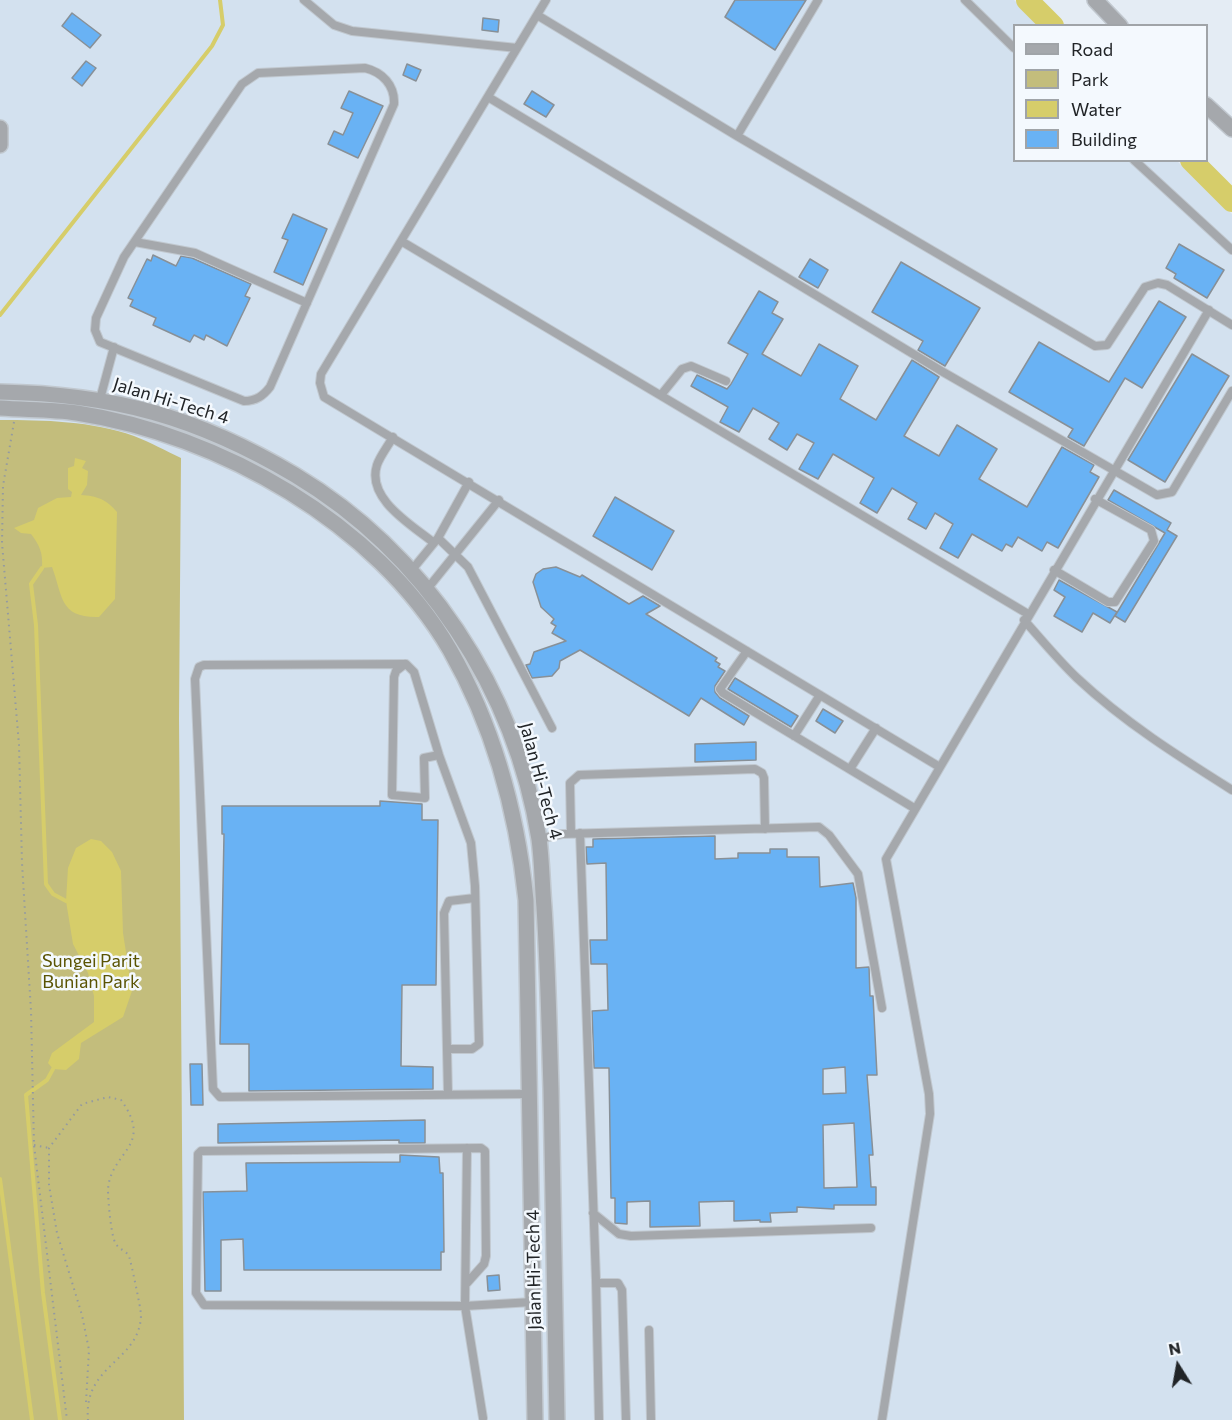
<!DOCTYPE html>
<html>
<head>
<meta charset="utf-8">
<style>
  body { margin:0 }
  #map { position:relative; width:1232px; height:1420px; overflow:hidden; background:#e4ecf4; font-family:Commissioner,sans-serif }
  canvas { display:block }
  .legend { position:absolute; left:1013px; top:24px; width:195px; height:138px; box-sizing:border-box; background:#f4f9fe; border:2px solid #a0a4a8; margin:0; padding:8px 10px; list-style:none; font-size:18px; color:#212427 }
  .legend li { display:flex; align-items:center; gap:12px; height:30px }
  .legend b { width:30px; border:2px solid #a0a4a8 }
  .north { position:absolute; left:1148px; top:1336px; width:60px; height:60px; -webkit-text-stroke:4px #f4f9fe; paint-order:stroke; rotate:349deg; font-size:16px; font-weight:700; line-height:24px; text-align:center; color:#212427 }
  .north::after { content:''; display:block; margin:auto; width:21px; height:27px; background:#212427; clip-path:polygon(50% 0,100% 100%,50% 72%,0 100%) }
</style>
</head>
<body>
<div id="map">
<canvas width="1232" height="1420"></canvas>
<ul class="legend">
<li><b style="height:8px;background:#a5a8ac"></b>Road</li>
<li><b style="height:16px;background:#c3bd7c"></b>Park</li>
<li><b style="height:16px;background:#d6cd6a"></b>Water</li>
<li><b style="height:16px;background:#69b2f4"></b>Building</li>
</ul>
<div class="north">N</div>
</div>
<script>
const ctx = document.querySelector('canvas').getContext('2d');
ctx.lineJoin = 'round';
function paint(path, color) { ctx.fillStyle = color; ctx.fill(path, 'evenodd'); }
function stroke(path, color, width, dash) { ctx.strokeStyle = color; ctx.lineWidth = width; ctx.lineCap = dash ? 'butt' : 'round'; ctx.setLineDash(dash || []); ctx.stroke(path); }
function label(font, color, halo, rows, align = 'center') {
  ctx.font = font + ' Commissioner,sans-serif'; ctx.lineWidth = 5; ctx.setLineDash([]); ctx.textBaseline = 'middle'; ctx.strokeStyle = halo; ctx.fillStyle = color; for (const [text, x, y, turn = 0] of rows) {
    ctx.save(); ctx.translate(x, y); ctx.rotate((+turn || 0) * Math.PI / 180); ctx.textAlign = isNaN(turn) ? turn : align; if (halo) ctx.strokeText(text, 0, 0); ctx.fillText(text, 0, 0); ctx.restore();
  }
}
paint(new Path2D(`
  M0,0h1014l26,25 -26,1v134l163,1 55,53v1206h-1232z`), '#d3e1ef');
paint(new Path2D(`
  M0,420c44,0 92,1 134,16 16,6 32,15 47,22l-2,260 5,702h-184z`), '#c3bd7c');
paint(new Path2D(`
  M75,458l11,3 -4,7 6,3 -1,14 -6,10c16,1 25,4 36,17l-2,87 -16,18c-40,1 -36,-21 -47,-50l-10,1c1,-15 -2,-22 -11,-34l-10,-1 -7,-5 20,-8 4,-12 19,-10 14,-1 1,-5 -4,-3v-21l6,-2z
  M91,839l10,2 11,11 9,19 2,62 9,58 -9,26 -42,26 -2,16 -13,11 -13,-1 -5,-6 4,-10 42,-31v-26l-6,-23 -15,-29 -7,-43 2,-33 8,-20z`), '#d6cd6a');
stroke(new Path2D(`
  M0,315l212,-269 11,-21 -3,-25
  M42,568l-11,16 5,41 10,259 7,10 13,7
  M53,1069l-6,11 -21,15 17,198 17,127
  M0,1179l32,241`), '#d6cd6a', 4);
stroke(new Path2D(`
  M1027,0l26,26
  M1191,160l41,41`), '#d6cd6a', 22);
const building = new Path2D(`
  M735,0h71l-31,50 -50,-33z
  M72,13l29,22 -11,13 -28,-22z
  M483,18l16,2 -1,12 -16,-2z
  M86,61l10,7 -14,18 -10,-8z
  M407,64l14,6 -5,11 -13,-6z
  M349,91l34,15 -25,52 -30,-14 6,-13 9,4 10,-22 -12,-5z
  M532,91l22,14 -8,12 -22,-13z
  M293,214l34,15 -24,56 -29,-13 14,-32 -6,-2z
  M1179,244l45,26 -17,28 -33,-20 2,-4 -10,-6z
  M153,255l23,11 5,-10 11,2 59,26 -6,12 5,2 -23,48 -21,-11 -2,5 -10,-5 -4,7 -37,-17 3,-7 -26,-12 3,-6 -5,-2 19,-39 4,2z
  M810,259l18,11 -10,18 -19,-11z
  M901,262l79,46 -35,58 -27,-16 5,-9 -51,-29z
  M759,291l19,11 -6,11 11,6 -21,35 39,22 18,-32 39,22 -18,33 36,21 36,-60 27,17 -35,59 35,20 18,-31 40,24 -18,30 48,28 35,-60 32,18 -4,7 9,5 -41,71 -11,-6 -5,9 -24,-14 -6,10 -6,-3 -4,7 -30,-17 -14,24 -18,-10 13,-24 -18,-11 -9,16 -18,-10 9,-16 -25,-15 -15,25 -17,-10 14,-25 -41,-24 -15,25 -19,-10 15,-26 -17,-9 -10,16 -18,-11 10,-16 -26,-15 -14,24 -19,-10 8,-15 -37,-21 6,-11 30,14 4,-5 17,-30 -20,-11z
  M1159,301l27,16 -44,71 -17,-10 -41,68 -16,-9 5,-8 -64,-37 30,-50 70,40z
  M1192,354l37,22 -64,106 -37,-22z
  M1114,490l57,33 -4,7 10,6 -52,86 -10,-6 50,-83 -57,-33z
  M615,497l59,34 -22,39 -59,-34z
  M556,567l24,10 2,-2 47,29 14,-8 17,10 -14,8 71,44 -2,3 5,3 -2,3 7,4 -10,15v6l5,6 29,18 -5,9 -43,-27 -12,18 -109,-66 -20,11 -1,7 -7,8 -20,2 -6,-13 4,-1 4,-12 32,-11 -14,-8 4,-7 -5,-3 3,-4 -13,-12 -8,-25 3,-8 7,-5z
  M1059,580l58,32 -7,11 -17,-10 -11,19 -28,-16 11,-19 -11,-7z
  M735,678l63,38 -7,11 -63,-38z
  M823,709l20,12 -8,12 -19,-12z
  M756,742v18l-61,2v-18z
  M380,801l42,3v16h16l-2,165h-34l-1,81 32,1v22l-184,2v-47h-29l4,-210h-2v-28h158z
  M715,836v23l23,-1v-5h32v-4h17v8h32l1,30 33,-4 3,15v70l13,-1 1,29h3l4,79h-10l6,80h-4l2,32h5v18h-42v4l-37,-2v5l-27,1 1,9h-11v-2l-26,1v-20l-35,1 1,24 -50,1v-26l-23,1v22l-12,-1v-25h-4l-2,-130h-15l-2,-57 16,-1 -1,-46h-16l-1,-24h17l-1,-77 -19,1 -1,-17h7v-8zM845,1067l1,26 -23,1v-25zM854,1123l3,64 -33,1 -1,-63z
  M190,1064h12l1,41h-12z
  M425,1120v23h-26v-3l-181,3v-19z
  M400,1155l39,2 1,16h3l1,79h-3v18h-197l-1,-31 -22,1v51h-16l-2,-99 44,-1 -1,-28 154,-1z
  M499,1275l1,15 -12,1 -1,-15z`);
paint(building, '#69b2f4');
stroke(building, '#889097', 1.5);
const lane = new Path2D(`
  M304,0l30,25 18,6 165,17
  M546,0l-225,374 -1,9 4,14 614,369
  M965,0l49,48
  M537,15l200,121 358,210 12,-1 38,-58 13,-4 9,2 65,40
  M365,68c17,4 30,17 29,36l-124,283c-7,9 -14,14 -26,14l-144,-59 -5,-12 1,-12 28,-61 118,-173 16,-11z
  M488,97l455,275 214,123 15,-3 60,-101
  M737,136l81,-136
  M1134,160l98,90
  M401,241l627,373
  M135,242l60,11 112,50
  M661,395l21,-26 9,-3 35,15
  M100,399l14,-52
  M393,437c-5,9 -13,19 -16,28 -11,34 35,60 57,78
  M438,538l30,29 84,161
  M1054,570l54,32h7l39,-61 -3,-11 -56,-31
  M411,571l27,-33 31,-56
  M428,588l71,-88
  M1024,620c17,19 34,40 53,58 47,44 101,78 155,112
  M747,651l-27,38 3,4 191,115
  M405,664l-9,7 -2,6 -2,118 33,3 -1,-40 15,-3
  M794,736l26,-41
  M850,769l26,-41
  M571,833l-1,-50 9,-8 176,-6 7,4 2,5 1,51
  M580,833l16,447 3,140
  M539,839l23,-5 257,-7 10,8 29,39 24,134
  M447,1049h25l7,-5 -4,-158 -4,-43 -32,-88 -25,-83 -8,-8 -202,1 -5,2 -4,12 18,410 7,8 310,-3
  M448,1095l-4,-182 5,-12 26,-3
  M467,1148l-2,158 18,112
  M593,1213l26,21 12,2 240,-8
  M467,1283l17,-19 2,-8 -1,-105 -4,-3 -280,3 -3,3 -2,139 8,12 261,1 67,-4
  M596,1283h22l4,7 4,130
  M649,1330l2,90
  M882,1420l48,-306 -1,-20 -43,-235 323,-549`);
const street = new Path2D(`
  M1095,0l25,26
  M1206,105l26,24
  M0,128v17
  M0,392c114,2 197,25 295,83 130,78 220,214 244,364 3,22 3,45 5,68 4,60 5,121 7,182 2,110 4,221 6,331
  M0,408c25,2 52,1 77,5 143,22 299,110 373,237 44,77 67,163 76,250l9,520`);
stroke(lane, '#c1c8cf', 10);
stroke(street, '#c1c8cf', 18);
stroke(new Path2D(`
  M14,422l-11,64 -1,57 17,202 3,118 9,148 3,134 33,275
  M34,1145l15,3
  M86,1402l3,-52 -7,-35 -25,-82 -8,-48v-37l33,-44 26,-7 13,3c34,47 -11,51 -13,90 0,9 3,48 8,54 3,5 10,7 13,12 2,6 12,53 12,59 -1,47 -58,49 -53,105`), '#949aa0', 2, [1.5, 4.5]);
stroke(lane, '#a5a8ac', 8);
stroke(street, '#a5a8ac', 15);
label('18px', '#212427', '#f4f9fe', [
  ["Jalan Hi-Tech 4",171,401,17],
  ["Jalan Hi-Tech 4",541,781,75],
  ["Jalan Hi-Tech 4",534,1270,-91]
]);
label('18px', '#5a5303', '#f4f9fe', [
  ["Sungei Parit",91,961],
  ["Bunian Park",91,982]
]);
</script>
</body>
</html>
